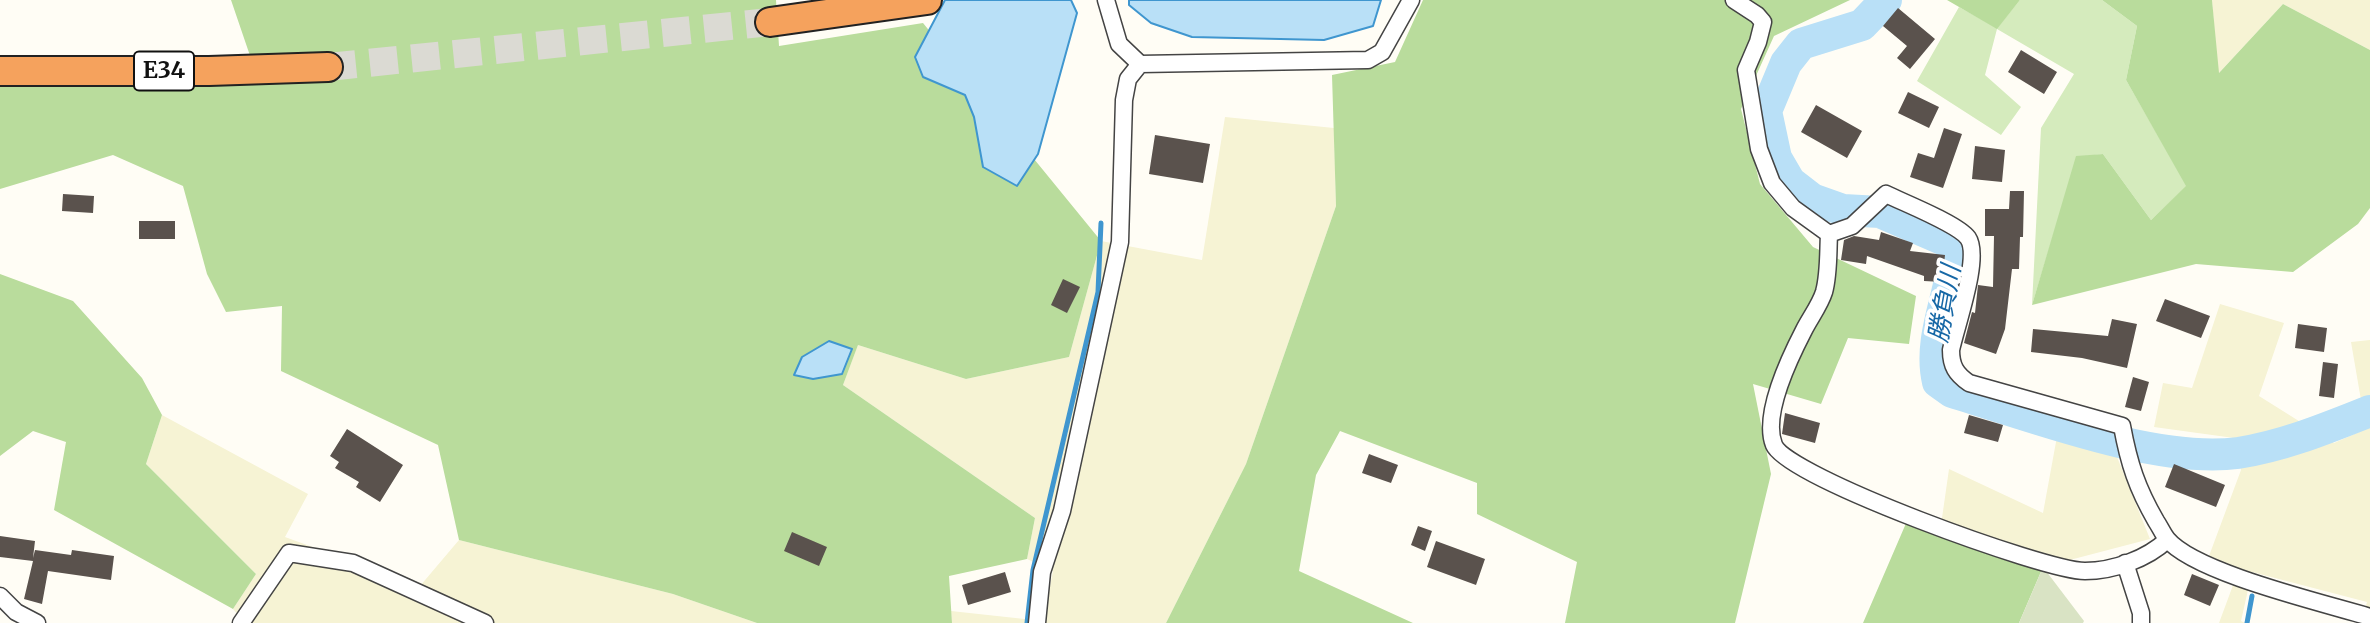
<!DOCTYPE html>
<html>
<head>
<meta charset="utf-8">
<style>
  body { margin:0 }
  canvas { display:block; background:#fffdf5 }
</style>
</head>
<body>
<canvas width="2370" height="623"></canvas>
<script>
const ctx = document.querySelector('canvas').getContext('2d');
ctx.lineJoin = 'round';
function paint(path, color) { ctx.fillStyle = color; ctx.fill(path, 'evenodd'); }
function stroke(path, color, width, dash) { ctx.strokeStyle = color; ctx.lineWidth = width; ctx.lineCap = dash ? 'butt' : 'round'; ctx.setLineDash(dash || []); ctx.stroke(path); }
function label(font, color, halo, rows, align = 'center') {
  ctx.font = font + ' Merriweather,"Noto Sans JP",serif'; ctx.lineWidth = 7; ctx.setLineDash([]); ctx.textBaseline = 'middle'; ctx.strokeStyle = halo; ctx.fillStyle = color; for (const [text, x, y, turn = 0] of rows) {
    ctx.save(); ctx.translate(x, y); ctx.rotate((+turn || 0) * Math.PI / 180); ctx.textAlign = isNaN(turn) ? turn : align; if (halo) ctx.strokeText(text, 0, 0); ctx.fillText(text, 0, 0); ctx.restore();
  }
}
paint(new Path2D(`
  M2212,0h158v50l-87,-46 -65,70z
  M1225,117l109,11 2,78 -90,258 -80,159h-214l-1,-12 92,10 10,-50 -26,-12 8,-41 -192,-133 15,-40 108,34 103,-22 32,-116 101,19z
  M2220,304l64,19 -25,73 75,47 32,-14 -15,-87 19,-2v283h-9l6,-21 -115,-30 -11,49 4,2h-26l20,-54 -30,-13 32,-86 -7,-32 -80,-11 9,-44 29,5z
  M162,415l146,79 -23,43 135,49 39,-46 214,54 84,29h-512l-12,-14 23,-35 -110,-110z
  M2058,431l55,16 37,92 -107,28 -103,-35 9,-63 94,44z`), '#f6f3d4');
paint(new Path2D(`
  M2020,0h82l35,26 -11,54 61,106 -36,34 -48,-66 -26,3 -45,148 9,-177 33,-54 -77,-45 -12,46 36,32 -20,28 -84,-54 42,-74 38,21z`), '#d5ebbd');
paint(new Path2D(`
  M231,0h545l3,46 144,-23 178,218 -32,116 -103,22 -108,-34 -15,40 192,133 -8,41 -78,17 3,47h-195l-84,-29 -214,-54 -21,-95 -157,-74 1,-65 -56,6 -19,-38 -24,-88 -70,-31 -113,34v-103l260,-1z
  M1423,0h427l-76,36 -33,73 19,75 53,63 103,49 -7,48 -61,-6 -27,66 -68,-20 18,90 -36,149h-170l12,-61 -100,-48v-31l-137,-52 -24,44 -17,96 114,52h-247l80,-159 90,-258 -4,-131 63,-13z
  M1947,0h73l-23,29z
  M2102,0h110l7,73 64,-69 87,46v158l-12,16 -65,48 -97,-8 -164,41 44,-149 27,-2 48,66 35,-34 -60,-106 11,-54z
  M0,274l73,27 69,77 20,37 -16,49 110,110 -23,35 -179,-99 12,-68 -33,-11 -33,25z
  M1907,521l136,46 -24,56h-156z`), '#b9dc9c');
paint(new Path2D(`
  M2043,567l41,54 -1,2h-64z`), '#d9e3c4');
const water = new Path2D(`
  M945,0h126l6,13 -39,141 -21,32 -34,-19 -9,-50 -9,-22 -42,-18 -8,-20z
  M1129,0h252l-8,26 -49,14 -132,-3 -41,-14 -22,-18z
  M829,341l23,8 -10,25 -29,5 -19,-4 8,-18z`);
paint(water, '#b9e0f7');
stroke(water, '#3f96cf', 2);
stroke(new Path2D(`
  M1027,623l6,-53 65,-278 3,-69
  M2247,623l5,-27`), '#3f96cf', 5);
stroke(new Path2D(`
  M1886,0l-24,25 -61,19 -15,19 -20,48 10,47 14,24 22,17 31,11 37,2 67,29 8,13c-5,42 -27,86 -17,128l14,10c80,24 204,72 286,61 46,-7 89,-25 132,-42`), '#b9e0f7', 32);
paint(new Path2D(`
  M1898,8l37,31 -25,30 -13,-11 10,-12 -24,-20z
  M2021,50l36,22 -13,22 -36,-22z
  M1908,92l31,15 -10,21 -31,-15z
  M1816,105l46,26 -15,27 -46,-26z
  M1944,128l18,6 -19,54 -33,-11 8,-24 16,5z
  M1155,135l55,9 -7,39 -54,-9z
  M1975,146l30,4 -3,32 -30,-3z
  M2010,191h14l-1,46h-3l-1,32h-7l-7,60 -9,25 -32,-11 8,-31 3,1 3,-28 15,2 1,-51h-9v-27h24z
  M63,194l31,2 -1,17 -31,-2z
  M139,221h36v18h-36z
  M1881,232l32,11 -3,8 35,4 -3,27 -18,-1v-5l-57,-20 -1,8 -25,-4 3,-20 10,-4 25,4z
  M1063,279l17,8 -13,26 -16,-8z
  M2165,299l45,17 -9,22 -45,-17z
  M2112,319l25,5 -10,44 -45,-10 -51,-6 2,-23 75,7z
  M2298,324l29,4 -3,24 -29,-4z
  M2323,362l15,2 -4,34 -15,-2z
  M2133,377l16,5 -8,29 -16,-4z
  M1785,413l35,10 -5,20 -33,-9z
  M1969,415l34,10 -5,17 -34,-9z
  M347,429l56,36 -23,37 -24,-15 3,-5 -24,-14 4,-6 -9,-6z
  M1369,454l29,11 -7,18 -29,-10z
  M2174,464l51,21 -9,22 -51,-20z
  M1418,526l14,5 -7,20 -14,-6z
  M792,532l35,15 -8,19 -35,-15z
  M0,536l35,5 -2,17 2,-8 36,5 1,-5 42,6 -3,24 -63,-9 -6,33 -18,-5 9,-38 -33,-4z
  M1436,541l49,18 -9,26 -49,-18z
  M1005,572l6,20 -43,13 -6,-20z
  M2192,574l27,11 -9,21 -26,-11z`), '#5a524d');
stroke(new Path2D(`
  M328,67l442,-45`), '#dbdad3', 28, [28, 14]);
const street = new Path2D(`
  M1106,0l13,44 21,20 228,-4 14,-8 29,-52
  M1734,0l23,15 6,7 -5,20 -12,28 13,79 13,34 21,25 36,26
  M1829,234l23,-8 34,-32c18,9 72,30 82,44 13,19 -12,88 -17,112 0,16 5,24 18,33l153,43c7,38 15,62 34,95 4,6 7,13 11,18 28,34 157,64 203,78
  M1829,234c-1,19 0,40 -5,58 -4,13 -14,26 -20,38 -14,27 -42,85 -30,115 13,32 271,126 311,126 28,0 62,-12 82,-31
  M2125,563l16,50v10
  M0,596l16,16 21,11
  M241,623l48,-70 64,10 132,60
  M1037,623l5,-51 20,-61 58,-269 4,-142 4,-21 12,-15`);
const highway = new Path2D(`
  M770,22l157,-22
  M0,71h209l119,-4`);
stroke(street, '#444', 19);
stroke(highway, '#222', 32);
stroke(street, '#fff', 16);
stroke(highway, '#f5a25d', 28);
for (const [x, y, w] of [
  [164,71,60]
]) { const box = new Path2D(); box.roundRect(x - w / 2, y - 19.5, w, 39, 5); ctx.fillStyle = '#fff'; ctx.fill(box); stroke(box, '#111', 2); }
label('bold 23px', '#111', null, [
  ["E34",164,71]
]);
label('italic 26px', '#1768a6', '#fff', [
  ["勝負川",1946,304,-80]
]);
</script>
</body>
</html>
